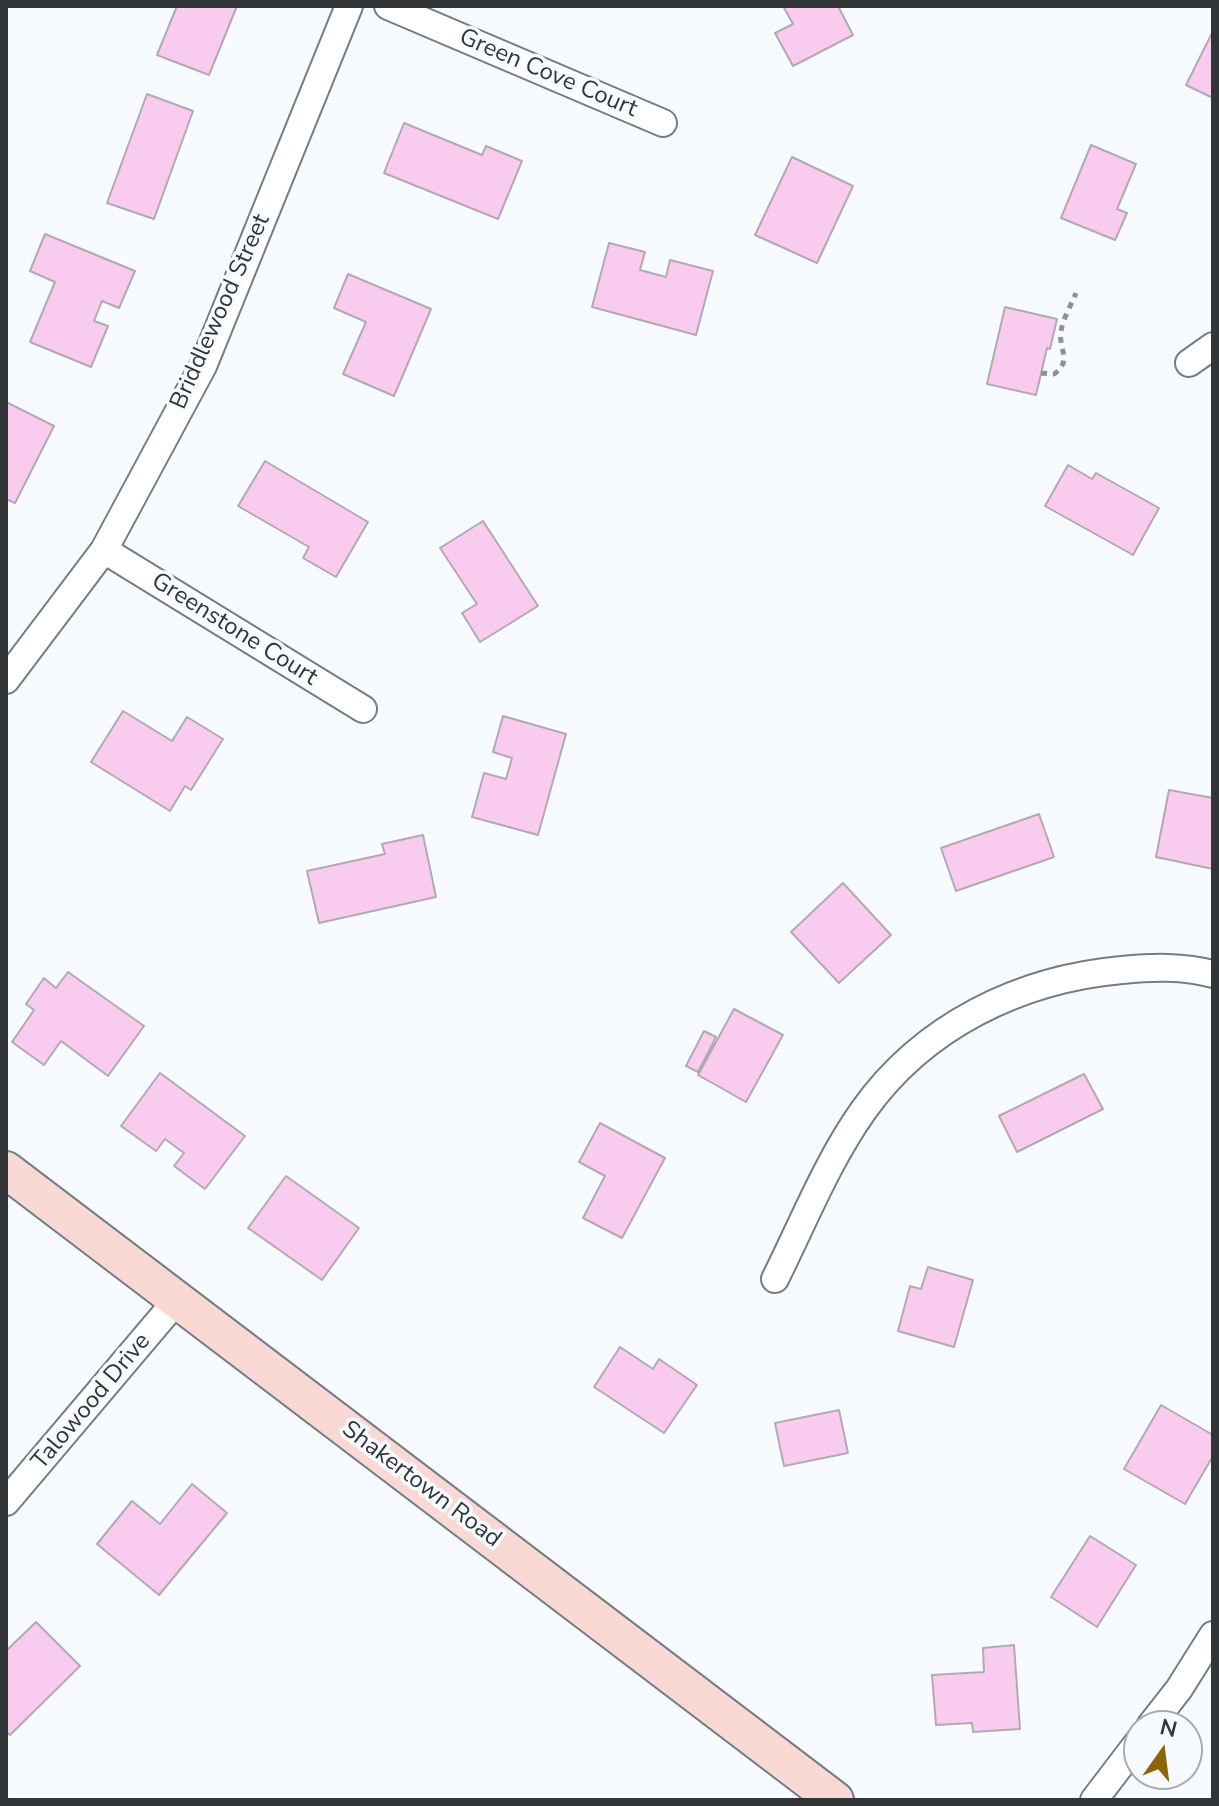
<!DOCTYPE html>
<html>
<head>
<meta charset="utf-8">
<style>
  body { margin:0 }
  #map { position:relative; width:1219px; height:1806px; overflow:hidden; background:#f7fbff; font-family:"Nunito Sans",sans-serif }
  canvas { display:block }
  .frame { position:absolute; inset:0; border:8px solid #323639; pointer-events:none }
  .north { position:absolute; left:1123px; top:1710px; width:80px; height:80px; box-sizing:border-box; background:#f7fbff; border:2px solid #a8acb0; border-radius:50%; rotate:14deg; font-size:22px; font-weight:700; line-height:32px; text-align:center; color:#323639 }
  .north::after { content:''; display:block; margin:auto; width:28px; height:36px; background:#8c6506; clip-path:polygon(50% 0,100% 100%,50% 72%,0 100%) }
</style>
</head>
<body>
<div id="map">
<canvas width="1219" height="1806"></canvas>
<div class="frame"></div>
<div class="north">N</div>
</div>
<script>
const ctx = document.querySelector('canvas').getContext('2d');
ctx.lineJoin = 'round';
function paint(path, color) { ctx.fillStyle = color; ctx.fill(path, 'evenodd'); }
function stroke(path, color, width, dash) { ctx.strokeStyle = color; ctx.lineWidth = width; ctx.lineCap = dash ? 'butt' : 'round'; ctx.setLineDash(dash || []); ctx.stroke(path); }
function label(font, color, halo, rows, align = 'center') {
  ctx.font = font + ' "Nunito Sans",sans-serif'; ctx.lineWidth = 7; ctx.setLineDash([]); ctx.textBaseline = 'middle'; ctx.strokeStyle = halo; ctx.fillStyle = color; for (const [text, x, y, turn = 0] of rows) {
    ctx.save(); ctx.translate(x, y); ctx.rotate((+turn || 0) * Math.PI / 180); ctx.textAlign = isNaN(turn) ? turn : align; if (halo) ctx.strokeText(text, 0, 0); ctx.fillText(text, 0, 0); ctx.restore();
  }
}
const building = new Path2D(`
  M177,6h60l-28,69 -52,-20z
  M783,6h55l15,29 -60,31 -18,-33 18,-9z
  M1213,31v67l-27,-13z
  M147,94l46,17 -39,108 -47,-16z
  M404,123l78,32 4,-9 36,15 -24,58 -114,-46z
  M1091,145l45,19 -19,45 10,4 -12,27 -54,-22z
  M792,157l61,29 -36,77 -62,-28z
  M45,234l90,37 -16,37 -17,-7 -8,20 14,5 -17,41 -61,-25 25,-60 -25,-11z
  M609,243l36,9 -5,18 26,7 4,-17 43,11 -17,64 -104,-28z
  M348,274l83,35 -37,87 -51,-22 23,-52 -32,-14z
  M1005,307l52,12 -7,30 -3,-1 -11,47 -49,-11z
  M6,402l48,24 -39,77 -9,-4z
  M265,461l103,61 -32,55 -33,-19 6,-11 -71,-41z
  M1068,465l24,14 4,-6 63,35 -26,47 -88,-49z
  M483,521l55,85 -58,36 -18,-29 15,-9 -37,-56z
  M123,711l49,30 15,-24 36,22 -32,51 -6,-4 -15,25 -79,-49z
  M503,716l63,18 -28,101 -66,-18 12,-44 22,6 6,-21 -19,-6z
  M1169,790l44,8v71l-57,-12z
  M1039,814l15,43 -98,34 -15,-43z
  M423,835l13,62 -117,26 -12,-52 78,-17 -3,-10z
  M843,883l48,52 -52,48 -48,-51z
  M68,972l76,54 -36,50 -47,-35 -17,24 -32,-23 22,-32 -8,-6 18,-26 12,10z
  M734,1009l49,26 -37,67 -48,-27z
  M704,1031l12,6 -18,35 -12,-6z
  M160,1073l85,63 -40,53 -31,-23 10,-13 -19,-14 -9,12 -35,-25z
  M1084,1074l19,35 -86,43 -18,-36z
  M600,1123l65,35 -43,80 -39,-20 22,-42 -26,-14z
  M286,1176l73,52 -37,52 -74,-52z
  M928,1267l45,13 -19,67 -56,-16 12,-45 11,3z
  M620,1347l33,22 6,-10 38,26 -33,48 -70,-46z
  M1161,1405l52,30v21l-28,48 -61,-35z
  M839,1410l9,43 -64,13 -9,-43z
  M192,1484l35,29 -68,82 -62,-51 35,-43 28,23z
  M1090,1536l46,29 -39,62 -46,-30z
  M36,1622l44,44 -70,69 -4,-4v-80z
  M1014,1645l6,84 -47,3 -1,-9 -36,2 -4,-50 52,-3 -1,-24z`);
paint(building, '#f9ccef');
stroke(building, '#b3a9b1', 2);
const street = new Path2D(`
  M388,6l275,117
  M1189,363l24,-17
  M104,550l259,159
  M6,680l98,-130 99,-184 146,-360
  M775,1279c28,-56 52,-117 88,-168 60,-85 157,-132 259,-141 31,-3 61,-4 91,4
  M6,1502l171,-202
  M1150,1726l29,-37 34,-54
  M1094,1800l45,-59`);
const secondary = new Path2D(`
  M6,1170l829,630`);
stroke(street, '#747d85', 30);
stroke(secondary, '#747d85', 40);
stroke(new Path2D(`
  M1041,373l13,1c19,-13 4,-26 7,-43 2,-12 10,-26 15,-38`), '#8e9295', 5, [6, 6]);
stroke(street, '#fff', 26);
stroke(secondary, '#fad9d5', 36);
label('24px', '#323639', '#f7fbff', [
  ["Green Cove Court",548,74,23],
  ["Briddlewood Street",221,312,-66],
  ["Greenstone Court",234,630,32],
  ["Talowood Drive",92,1402,-50],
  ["Shakertown Road",421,1485,37]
]);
</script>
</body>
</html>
